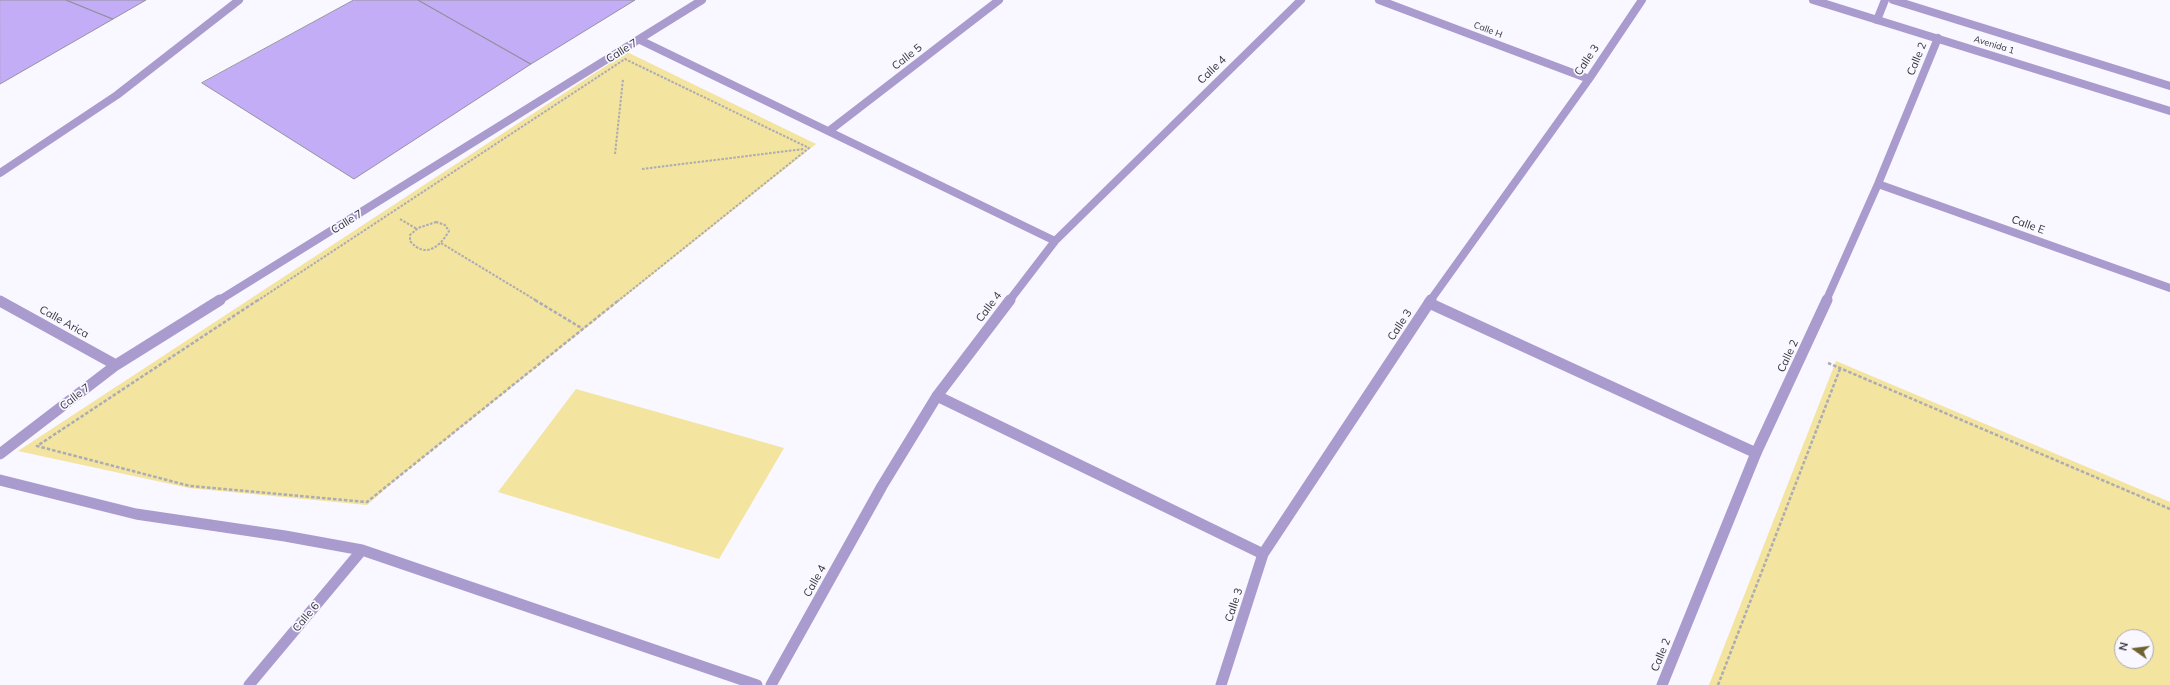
<!DOCTYPE html>
<html>
<head>
<meta charset="utf-8">
<style>
  body { margin:0 }
  #map { position:relative; width:2170px; height:685px; overflow:hidden; background:#f9f7ff; font-family:Mulish,sans-serif }
  canvas { display:block }
  .north { position:absolute; left:2114px; top:629px; width:40px; height:40px; box-sizing:border-box; background:#f9f7ff; border:1px solid #aaa9b0; border-radius:50%; rotate:284deg; font-size:11px; font-weight:700; line-height:16px; text-align:center; color:#34333a }
  .north::after { content:''; display:block; margin:auto; width:14px; height:18px; background:#6e622f; clip-path:polygon(50% 0,100% 100%,50% 72%,0 100%) }
</style>
</head>
<body>
<div id="map">
<canvas width="2170" height="685"></canvas>
<div class="north">N</div>
</div>
<script>
const ctx = document.querySelector('canvas').getContext('2d');
ctx.lineJoin = 'round';
function paint(path, color) { ctx.fillStyle = color; ctx.fill(path, 'evenodd'); }
function stroke(path, color, width, dash) { ctx.strokeStyle = color; ctx.lineWidth = width; ctx.lineCap = dash ? 'butt' : 'round'; ctx.setLineDash(dash || []); ctx.stroke(path); }
function label(font, color, halo, rows, align = 'center') {
  ctx.font = font + ' Mulish,sans-serif'; ctx.lineWidth = 3.5; ctx.setLineDash([]); ctx.textBaseline = 'middle'; ctx.strokeStyle = halo; ctx.fillStyle = color; for (const [text, x, y, turn = 0] of rows) {
    ctx.save(); ctx.translate(x, y); ctx.rotate((+turn || 0) * Math.PI / 180); ctx.textAlign = isNaN(turn) ? turn : align; if (halo) ctx.strokeText(text, 0, 0); ctx.fillText(text, 0, 0); ctx.restore();
  }
}
paint(new Path2D(`
  M627,52l189,92 -423,338 -26,23 -178,-17 -171,-37z
  M1836,361l334,141v183h-461zM2122,637h24v24h-24z
  M576,389l208,59 -65,111 -221,-67z`), '#f3e4a0');
const building = new Path2D(`
  M0,0h66l47,19 -113,65z
  M66,0h80l-33,19z
  M354,0h64l113,64 -177,115 -152,-96z
  M418,0h217l-104,64z`);
paint(building, '#c3adf6');
stroke(building, '#9691a2', 1);
stroke(new Path2D(`
  M615,154l8,-75
  M642,169l162,-20
  M400,219l17,10
  M436,222l9,3 4,6c-9,16 -24,28 -39,10v-6l8,-7z
  M441,243l96,58
  M257,301l368,-242 184,89 -191,153`), '#adabb3', 2, [2.5, 1.5]);
stroke(new Path2D(`
  M258,300l-221,146 153,40 177,16 252,-202
  M535,300l48,29
  M1828,363l342,146
  M1718,685l122,-316`), '#adabb3', 2.5, [3.5, 2]);
stroke(new Path2D(`
  M0,173l117,-78 122,-95`), '#aa9bce', 8);
stroke(new Path2D(`
  M1429,303l327,150`), '#aa9bce', 11);
stroke(new Path2D(`
  M1379,0l210,79
  M1813,0l357,111
  M1893,0l277,86
  M640,40l415,201
  M829,131l170,-131
  M1878,184l292,104
  M218,301l484,-301
  M1009,301l46,-60 246,-241
  M1430,301l159,-222 53,-79
  M1826,301l52,-117 60,-146`), '#aa9bce', 8);
stroke(new Path2D(`
  M0,301l116,64
  M937,396l326,158
  M0,454l116,-89 104,-65
  M0,480l136,34 149,22 77,14 395,135
  M249,685l113,-135
  M771,685l111,-199 55,-90 73,-96
  M1221,685l42,-131 168,-254
  M1662,685l94,-232 71,-153`), '#aa9bce', 11);
stroke(new Path2D(`
  M1877,20l8,-20`), '#aa9bce', 8);
label('9px', '#34333a', '#f9f7ff', [
  ["Calle H",1488,30,21],
  ["Avenida 1",1994,45,17]
]);
label('11px', '#34333a', '#f9f7ff', [
  ["Calle 7",622,51,-32],
  ["Calle 5",907,57,-38],
  ["Calle 2",1917,59,-68],
  ["Calle 3",1587,60,-56],
  ["Calle 4",1212,70,-44],
  ["Calle 7",347,222,-32],
  ["Calle E",2028,225,20],
  ["Calle 4",989,307,-53],
  ["Calle Arica",64,322,29],
  ["Calle 3",1400,325,-57],
  ["Calle 2",1788,356,-65],
  ["Calle 7",75,397,-38],
  ["Calle 4",815,581,-61],
  ["Calle 3",1234,605,-72],
  ["Calle 6",306,617,-50],
  ["Calle 2",1661,655,-68]
]);
</script>
</body>
</html>
